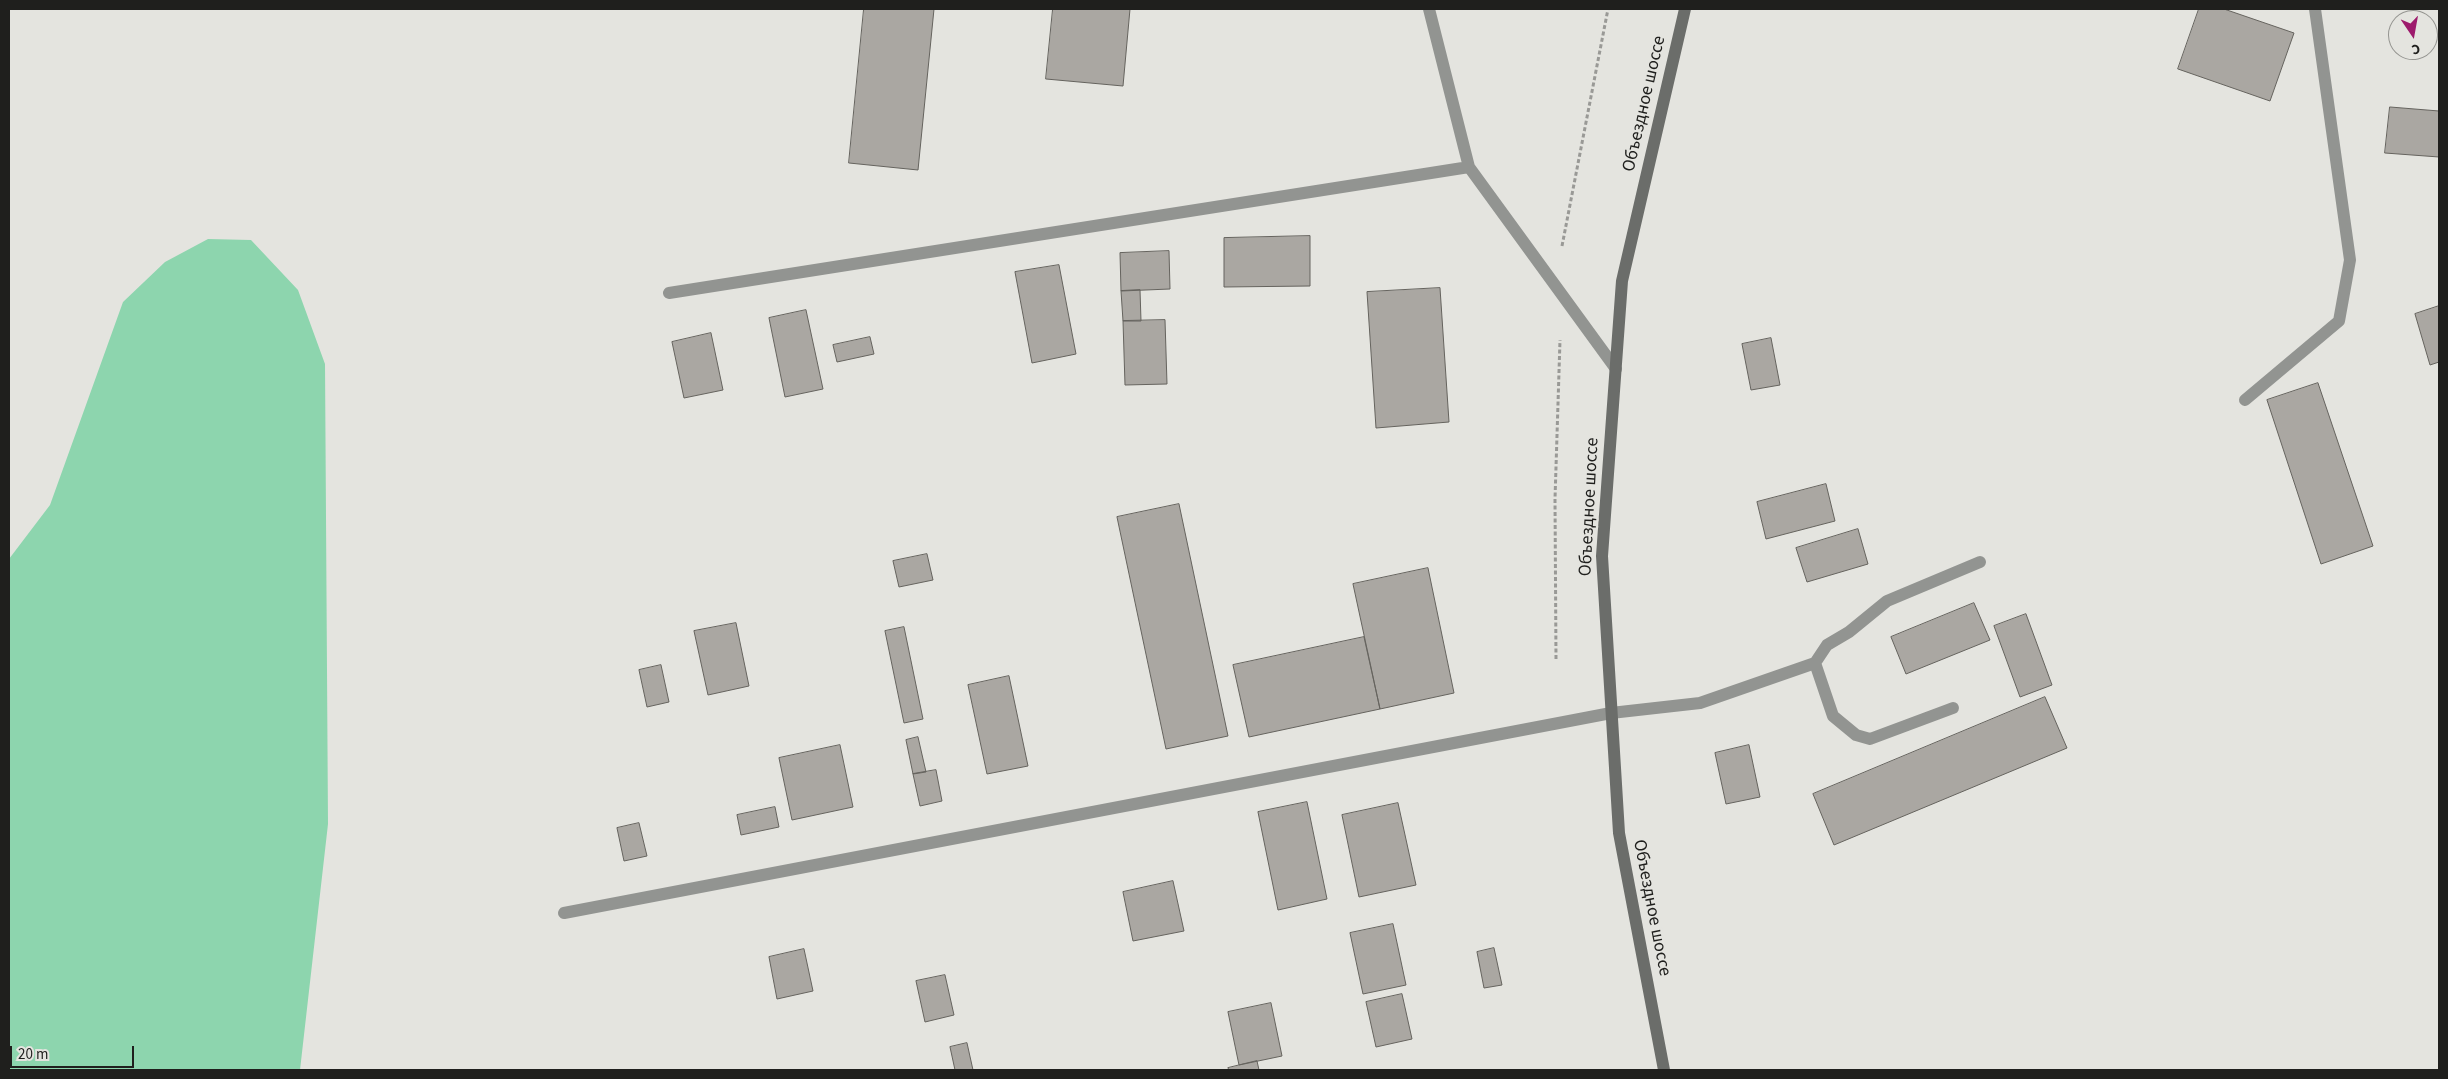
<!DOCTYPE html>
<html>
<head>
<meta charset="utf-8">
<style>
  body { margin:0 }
  #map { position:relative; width:2448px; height:1079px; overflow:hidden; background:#e4e4df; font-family:"Source Sans 3",sans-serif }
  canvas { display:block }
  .frame { position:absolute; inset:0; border:10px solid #1f1f1d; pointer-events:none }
  .north { position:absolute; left:2388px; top:10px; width:50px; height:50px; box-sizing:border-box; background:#e4e4df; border:1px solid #959591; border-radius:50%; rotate:168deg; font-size:14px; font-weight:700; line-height:20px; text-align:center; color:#1f1f1d }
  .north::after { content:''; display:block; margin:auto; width:18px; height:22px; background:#9d1a6c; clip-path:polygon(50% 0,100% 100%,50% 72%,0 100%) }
  .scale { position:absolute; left:10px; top:1046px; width:124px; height:22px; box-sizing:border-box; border:2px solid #1f1f1d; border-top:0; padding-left:6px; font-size:15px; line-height:18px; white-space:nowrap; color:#1f1f1d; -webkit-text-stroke:4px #e4e4df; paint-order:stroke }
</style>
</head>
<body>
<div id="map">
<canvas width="2448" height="1079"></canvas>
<div class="frame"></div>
<div class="north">С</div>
<div class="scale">20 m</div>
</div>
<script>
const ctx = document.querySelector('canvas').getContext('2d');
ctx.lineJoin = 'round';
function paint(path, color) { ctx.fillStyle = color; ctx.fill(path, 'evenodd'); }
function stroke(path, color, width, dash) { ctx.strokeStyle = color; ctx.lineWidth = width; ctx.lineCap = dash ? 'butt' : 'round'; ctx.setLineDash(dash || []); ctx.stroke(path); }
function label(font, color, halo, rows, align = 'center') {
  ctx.font = font + ' "Source Sans 3",sans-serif'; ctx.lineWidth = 4.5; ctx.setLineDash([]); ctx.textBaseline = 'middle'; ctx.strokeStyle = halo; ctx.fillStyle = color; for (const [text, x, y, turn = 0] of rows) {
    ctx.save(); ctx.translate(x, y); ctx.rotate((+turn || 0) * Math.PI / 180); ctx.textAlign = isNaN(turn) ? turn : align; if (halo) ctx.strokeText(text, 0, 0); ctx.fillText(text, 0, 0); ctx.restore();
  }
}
paint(new Path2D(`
  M208,239l43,1 47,50 27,74 3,460 -28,246h-291v-511l41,-54 73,-203 42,-40z`), '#8dd5ae');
const building = new Path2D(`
  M864,9h70l-16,161 -69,-7z
  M1053,9h77l-7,77 -77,-7z
  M2199,9h25l70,24 -24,68 -92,-32z
  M2390,107l49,4v46l-54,-4z
  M1310,236v50l-86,1v-49z
  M1169,251l1,38 -49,2 -1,-38z
  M1059,265l17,89 -44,9 -17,-91z
  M1440,288l9,134 -73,6 -9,-136z
  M1140,290l1,31h-18l-2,-30z
  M2439,306v56l-9,3 -15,-51z
  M806,310l17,79 -38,8 -16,-79z
  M1165,320l2,64 -42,1 -2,-64z
  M711,333l12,57 -39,8 -12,-56z
  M870,337l4,17 -37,8 -4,-17z
  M1771,338l9,47 -29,5 -9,-46z
  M2318,383l55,163 -52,18 -54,-164z
  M1826,484l9,37 -69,18 -9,-37z
  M1179,504l49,232 -62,13 -49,-232z
  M1858,529l10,35 -61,18 -11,-34z
  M927,554l6,26 -34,7 -6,-26z
  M1428,568l26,125 -74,16 -27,-125z
  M1974,603l16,37 -84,34 -15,-37z
  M2026,614l26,71 -32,12 -26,-71z
  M736,623l13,63 -41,9 -14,-64z
  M904,627l19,92 -19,4 -19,-92z
  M1364,637l16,72 -131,28 -16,-72z
  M661,665l8,37 -22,5 -8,-37z
  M1009,676l19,90 -41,8 -19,-89z
  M2045,697l22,51 -233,97 -21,-51z
  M918,737l8,35 -13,2 -7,-34z
  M840,745l13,62 -61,13 -13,-62z
  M1749,745l11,52 -34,7 -11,-51z
  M936,770l6,31 -22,5 -7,-32z
  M1307,802l20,97 -49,11 -20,-98z
  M1398,803l18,82 -57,12 -17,-82z
  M775,807l4,20 -38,8 -4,-20z
  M639,823l8,33 -23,5 -7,-33z
  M1173,881l11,50 -51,10 -10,-49z
  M1393,924l13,61 -43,9 -13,-61z
  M1494,948l8,37 -18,3 -7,-36z
  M804,949l9,42 -36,8 -8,-42z
  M945,975l9,40 -29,7 -9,-41z
  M1402,994l10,45 -36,8 -10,-45z
  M1271,1003l11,53 -43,9 -11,-53z
  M967,1043l6,27h-18l-5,-23z
  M1257,1061l2,9h-30l-1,-2z`);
paint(building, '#aaa7a2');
stroke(building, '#65635e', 1);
stroke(new Path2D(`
  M1562,246l46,-237
  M1556,659l-1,-160 5,-159`), '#999996', 3, [4, 2.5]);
stroke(new Path2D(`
  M1429,9l40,158
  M669,293l800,-126 147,202
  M2245,400l94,-79 11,-61 -35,-251
  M1953,708l-83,31 -14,-4 -23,-19 -18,-53 12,-18 22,-13 38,-31 93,-39
  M564,913l1047,-200 89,-10 115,-40`), '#929491', 12);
stroke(new Path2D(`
  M1664,1070l-45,-237 -17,-277 20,-275 63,-272`), '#6b6d6a', 12);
label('18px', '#1f1f1d', '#e4e4df', [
  ["Объездное шоссе",1645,104,-77],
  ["Объездное шоссе",1590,507,-87],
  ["Объездное шоссе",1651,908,79]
]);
</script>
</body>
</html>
